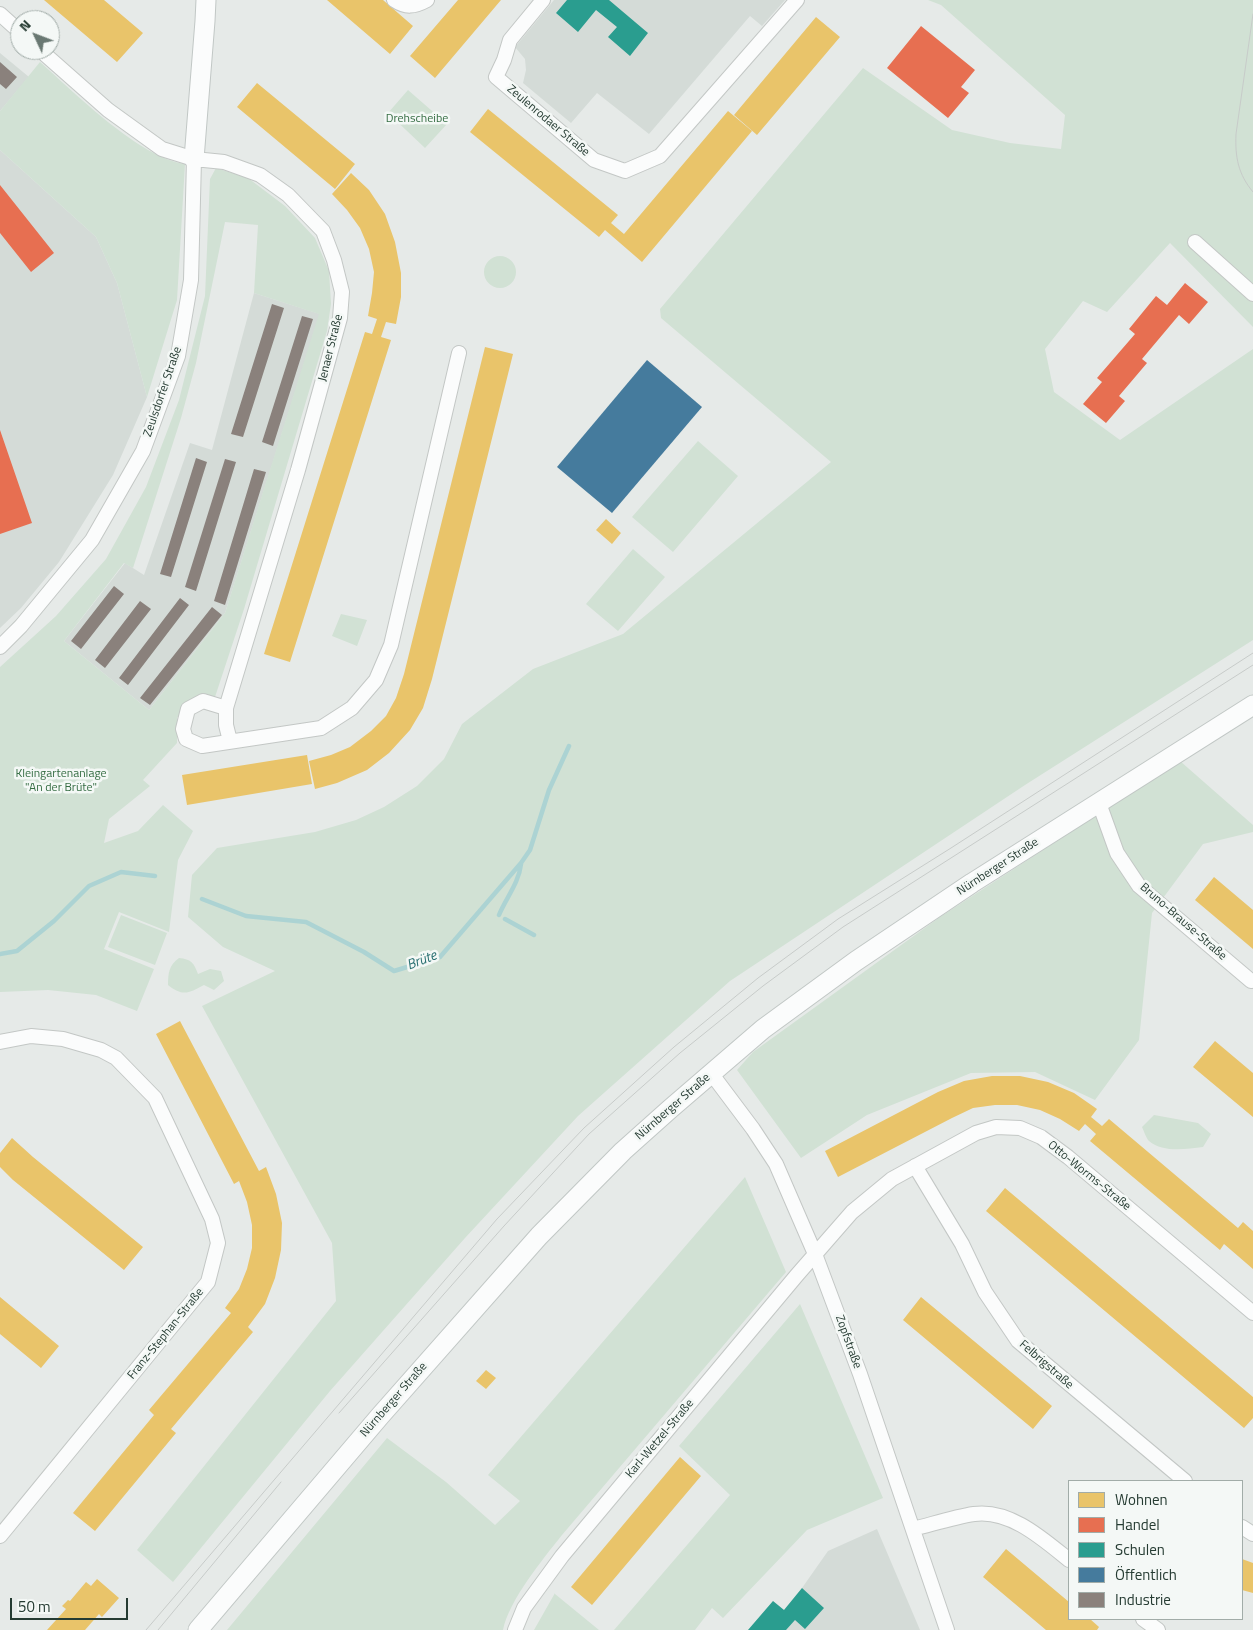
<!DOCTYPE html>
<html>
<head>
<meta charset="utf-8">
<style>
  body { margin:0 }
  #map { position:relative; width:1253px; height:1630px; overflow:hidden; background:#e6eae8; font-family:"Titillium Web",sans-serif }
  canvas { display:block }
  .legend { position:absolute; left:1068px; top:1480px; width:175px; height:140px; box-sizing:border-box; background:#f4f8f6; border:1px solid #a1aca8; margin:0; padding:6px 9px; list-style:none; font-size:15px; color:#253b32 }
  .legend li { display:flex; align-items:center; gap:10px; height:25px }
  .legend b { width:25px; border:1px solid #a1aca8 }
  .north { position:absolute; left:10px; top:10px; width:50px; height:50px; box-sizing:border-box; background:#f4f8f6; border:1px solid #a1aca8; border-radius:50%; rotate:313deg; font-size:14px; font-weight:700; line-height:20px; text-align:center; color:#253b32 }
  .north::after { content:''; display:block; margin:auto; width:18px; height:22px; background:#697872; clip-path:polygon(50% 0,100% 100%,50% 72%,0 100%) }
  .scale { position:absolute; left:10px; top:1598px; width:118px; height:22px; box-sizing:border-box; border:2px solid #253b32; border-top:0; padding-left:6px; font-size:15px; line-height:18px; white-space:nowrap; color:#253b32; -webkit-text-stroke:4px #f4f8f6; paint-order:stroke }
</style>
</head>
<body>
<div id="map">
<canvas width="1253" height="1630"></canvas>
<ul class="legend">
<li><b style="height:14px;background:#e9c46a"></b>Wohnen</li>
<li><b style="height:14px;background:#e76f51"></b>Handel</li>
<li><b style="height:14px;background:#2a9d8f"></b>Schulen</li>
<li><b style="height:14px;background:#457b9d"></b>Öffentlich</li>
<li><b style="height:14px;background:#8a817c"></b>Industrie</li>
</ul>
<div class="north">N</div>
<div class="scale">50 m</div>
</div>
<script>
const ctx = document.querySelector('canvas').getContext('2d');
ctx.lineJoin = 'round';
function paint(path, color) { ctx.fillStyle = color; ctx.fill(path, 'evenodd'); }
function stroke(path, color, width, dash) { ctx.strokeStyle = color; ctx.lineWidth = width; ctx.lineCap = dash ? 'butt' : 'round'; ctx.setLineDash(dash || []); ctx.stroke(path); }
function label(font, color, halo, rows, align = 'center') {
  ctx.font = font + ' "Titillium Web",sans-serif'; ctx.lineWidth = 5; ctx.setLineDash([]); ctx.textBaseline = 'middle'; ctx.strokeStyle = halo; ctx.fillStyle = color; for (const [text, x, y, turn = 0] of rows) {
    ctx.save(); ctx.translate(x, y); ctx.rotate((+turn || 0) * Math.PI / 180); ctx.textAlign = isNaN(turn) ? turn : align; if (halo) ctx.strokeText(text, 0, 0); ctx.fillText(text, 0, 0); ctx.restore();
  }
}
paint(new Path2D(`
  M554,0h231l-23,26 -12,-10 -101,118 -52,-41 -26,30 -48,-40 3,-13 -1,-11 -10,-12z
  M0,53l29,24 -29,34z
  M0,150l96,87 21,46 30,114 -34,78 -54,87 -38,46 -21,20z
  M254,293l66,21 -95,299 -76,97 -85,-69 61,-78 19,12 46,-132 22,7z
  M877,1529l43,101h-172l25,-29 11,9 18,-22 26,-37z`), '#d4dbd7');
paint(new Path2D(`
  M928,0h325v327l-83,-84 -63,69 -24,-11 -38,48 9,43 66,48 133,-91v291l-228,145 -295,196 -152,135 -113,122 -135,153 -157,191 -36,-32 199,-249 -4,-58 -130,-237 73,-35 -52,-24 -35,-30 4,-42 25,-27 98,-16 41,-12 28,-13 33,-21 27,-27 18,-35 71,-55 90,-35 208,-172 -170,-144 -1,-9 203,-241 89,62 58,13 51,6 4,-34 -124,-110z
  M40,62c35,31 100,96 145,102l-8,136 -30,97 -30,-114 -21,-46 -96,-87v-39z
  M408,90l39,34 -22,24 -37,-35z
  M216,168l32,10 37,28 30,32 14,33 2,33 -4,27 -83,278 -29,88 -16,-1 -14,9 -8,13v25l-34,37 7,6 -41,33 -5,24 34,-12 25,-26 30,26 -15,29 -9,72 -50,-20 -15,37 50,20 -17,42 -41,-16 -48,-5 -48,2v-325l56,-51 50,-57 40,-72 33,-87 26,-104 5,-117zM225,222l33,3 -4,68 65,21 -94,299 -76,97 -85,-69 60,-78 9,5 48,-150 15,-55z
  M484 272a16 16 0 1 1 32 0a16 16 0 1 1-32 0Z
  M698,441l40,35 -65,76 -41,-35z
  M633,549l32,28 -47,54 -32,-27z
  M341,614l26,6 -10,26 -25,-10z
  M1180,761l73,64v7l-50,12 -51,69 -13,127 -44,60 -60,-28 -64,1 -104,42 -66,43 -64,-88 16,-18 187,-135z
  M121,915l46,18 -12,32 -47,-18z
  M179,958c12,1 15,5 19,16l12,-5 11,2 3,10 -10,9 -10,-5c-15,8 -21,12 -36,0 0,-12 1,-20 11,-27z
  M1154,1115l44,8 13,11 -8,13c-17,2 -40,6 -54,-6 -3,-3 -5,-10 -7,-14z
  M745,1177l41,95 -224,263c-19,24 -53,65 -59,95h-276l160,-192 59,44 49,43 25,-24 -32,-26z
  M800,1304l83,194 -76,32 -84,88 -11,-10 -17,22h-81l116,-135 -51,-49z
  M555,1593v1l44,36h-65z`), '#d1e1d4');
paint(new Path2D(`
  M44,0h60l39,33 -26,29z
  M327,0h56l30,26 -23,28z
  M458,0h43l-66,78 -25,-22z
  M816,17l24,20 -83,98 -23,-20z
  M257,83l98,81 -20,25 -98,-82z
  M488,109l130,106 -7,8 13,11 104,-123 24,20 -110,131 -37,-32 -6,7 -129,-105z
  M351,173l18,17 16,24 10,28 6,31v24l-5,27 -10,-2 -5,15 10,3 -101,322 -26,-8 101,-322 7,2 5,-15 -9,-3 4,-23 2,-21 -5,-23 -9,-21 -13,-18 -15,-16z
  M485,347l28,7 -81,325 -9,29 -13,22 -21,23 -22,17 -30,13 -22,6 -6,-28 22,-6 19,-8 21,-16 15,-15 10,-18 8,-24z
  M606,519l15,14 -9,11 -16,-14z
  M307,755l5,29 -125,21 -5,-30z
  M1214,877l39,33v39l-58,-49z
  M180,1021l79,150 7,-4 10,27 6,29 -1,27 -6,28 -10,26 -17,23 5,5 -82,97 5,4 -81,98 -22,-18 81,-98 -5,-5 82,-97 -6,-5 14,-19 8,-20 5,-21v-23l-5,-23 -8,-21 -5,3 -78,-150z
  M1215,1041l38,32v44l-60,-50z
  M992,1076h28l28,6 26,11 23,16 -6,8 11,9 7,-7 129,109 5,-6 10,9v38l-29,-25 -4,6 -130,-109 6,-7 -11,-10 -6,7 -19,-12 -20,-9 -23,-5h-22l-22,3 -21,10 -114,59 -13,-26 113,-59 26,-11z
  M12,1138l21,19 110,90 -19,23 -111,-90 -13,-13v-14z
  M1005,1188l248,209v21l-9,10 -258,-217z
  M0,1297l59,49 -18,22 -41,-34z
  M921,1297l131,109 -19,23 -130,-109z
  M486,1370l10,8 -10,11 -10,-8z
  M680,1457l21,19 -109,129 -21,-18z
  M1006,1549l63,53v17h21l9,8 -2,3h-51l-63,-53z
  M1242,1559l11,4v30l-11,-3z
  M97,1579l22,19 -17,19 -3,-3 -14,16h-38l19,-21 -4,-3 6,-6 2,1 16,-19 5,4z`), '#e9c46a');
paint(new Path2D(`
  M921,26l54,44 -14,17 8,6 -21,25 -61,-50z
  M0,185l54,68 -23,19 -31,-39z
  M1185,283l23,19 -19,22 -10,-9 -37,44 5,4 -28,33 6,5 -19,22 -23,-19 19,-22 -5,-4 38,-44 -6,-5 27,-33 11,9z
  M0,430l32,93 -32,11z`), '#e76f51');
paint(new Path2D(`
  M567,0h42l39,33 -18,23 -22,-19 9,-10 -21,-17 -18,22 -22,-19z
  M802,1588l22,20 -19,21 -10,-9 -9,10h-38l25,-29 11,9z`), '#2a9d8f');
paint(new Path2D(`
  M647,360l55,47 -90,106 -55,-46z`), '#457b9d');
paint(new Path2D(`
  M0,62l17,15 -11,12 -6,-5z
  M272,304l12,4 -41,129 -12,-3z
  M302,316l11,3 -40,127 -11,-4z
  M196,458l11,4 -36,115 -11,-3z
  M225,459l11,3 -40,129 -11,-4z
  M254,469l12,3 -41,133 -11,-4z
  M114,586l10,8 -43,55 -10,-8z
  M180,598l9,7 -61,80 -9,-7z
  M140,601l11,8 -46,59 -10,-8z
  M212,607l10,8 -72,90 -10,-7z`), '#8a817c');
stroke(new Path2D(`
  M202,899l44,17 60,6 58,30 30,19 46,-14 81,-94 9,-13 19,-60 20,-44
  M499,915c7,-17 20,-32 22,-51
  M505,919l29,16
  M0,954l17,-3 37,-30 35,-35 32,-14 34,4`), '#acd3d3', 4.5);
const street = new Path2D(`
  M394,0c12,8 20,7 33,0
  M543,0l-33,40 -6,20 -8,17 98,83 31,11 35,-15 137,-156
  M0,14l20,18
  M40,50l68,60 54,39 32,10 30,3 36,13 28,20 35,36 11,29 8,32 -2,26 -42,152 -72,238v17l4,16
  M1195,242l58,52
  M0,647l21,-21 71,-86 51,-89 35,-95 13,-76 3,-121
  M226,708l-23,-7 -15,8 -5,20 3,10 16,7 119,-18 31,-20 24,-28 15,-35 68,-292
  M1099,803l18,50 22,33 112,95
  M0,1042l31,-6 32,3 38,11 15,8 39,40 57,121 6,24 -10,39 -208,254
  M711,1073l42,56 23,35 39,90 45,120 87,256
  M915,1166l47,78 23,48 33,49 167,140
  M1242,1527l11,7
  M913,1529c20,-5 41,-12 61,-15 36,-5 69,25 95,46
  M1143,1619l15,11
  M515,1630l9,-22 38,-52 235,-281 55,-63 40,-33 84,-46 20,-6 24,1 21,9 27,20 185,156`);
const secondary = new Path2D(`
  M194,159l11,-138 1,-21
  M198,1630l182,-214 159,-180 84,-85 47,-42 93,-80 93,-68 116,-78 281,-178`);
stroke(street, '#c3c7c5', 16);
stroke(secondary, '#c1c7c5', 21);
stroke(street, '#fbfcfc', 14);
stroke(secondary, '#fbfcfc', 19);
stroke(new Path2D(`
  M1253,14l-17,120c-1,23 2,40 17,58
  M339,1413l165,-187 85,-92 91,-81 83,-67 80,-59 410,-262
  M146,1630l351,-411 87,-91 90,-81 84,-69 80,-59 113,-71 302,-195
  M158,1630l123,-148`), '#c7cbc9', 1);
label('12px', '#356d43', '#f4f8f6', [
  ["Drehscheibe",417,119],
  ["Kleingartenanlage",61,774],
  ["\"An der Brüte\"",61,788]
]);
label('12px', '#253b32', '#f4f8f6', [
  ["Zeulenrodaer Straße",548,121,40],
  ["Jenaer Straße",331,348,-76],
  ["Zeulsdorfer Straße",163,392,-71],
  ["Nürnberger Straße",998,867,-33],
  ["Bruno-Brause-Straße",1183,922,41],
  ["Nürnberger Straße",673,1107,-41],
  ["Otto-Worms-Straße",1089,1176,39],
  ["Franz-Stephan-Straße",166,1334,-51],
  ["Zopfstraße",848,1342,70],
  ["Felbrigstraße",1046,1365,41],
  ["Nürnberger Straße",394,1400,-49],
  ["Karl-Wetzel-Straße",660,1439,-50]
]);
label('italic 14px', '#276e70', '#f4f8f6', [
  ["Brüte",422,961,-21]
]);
</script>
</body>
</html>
